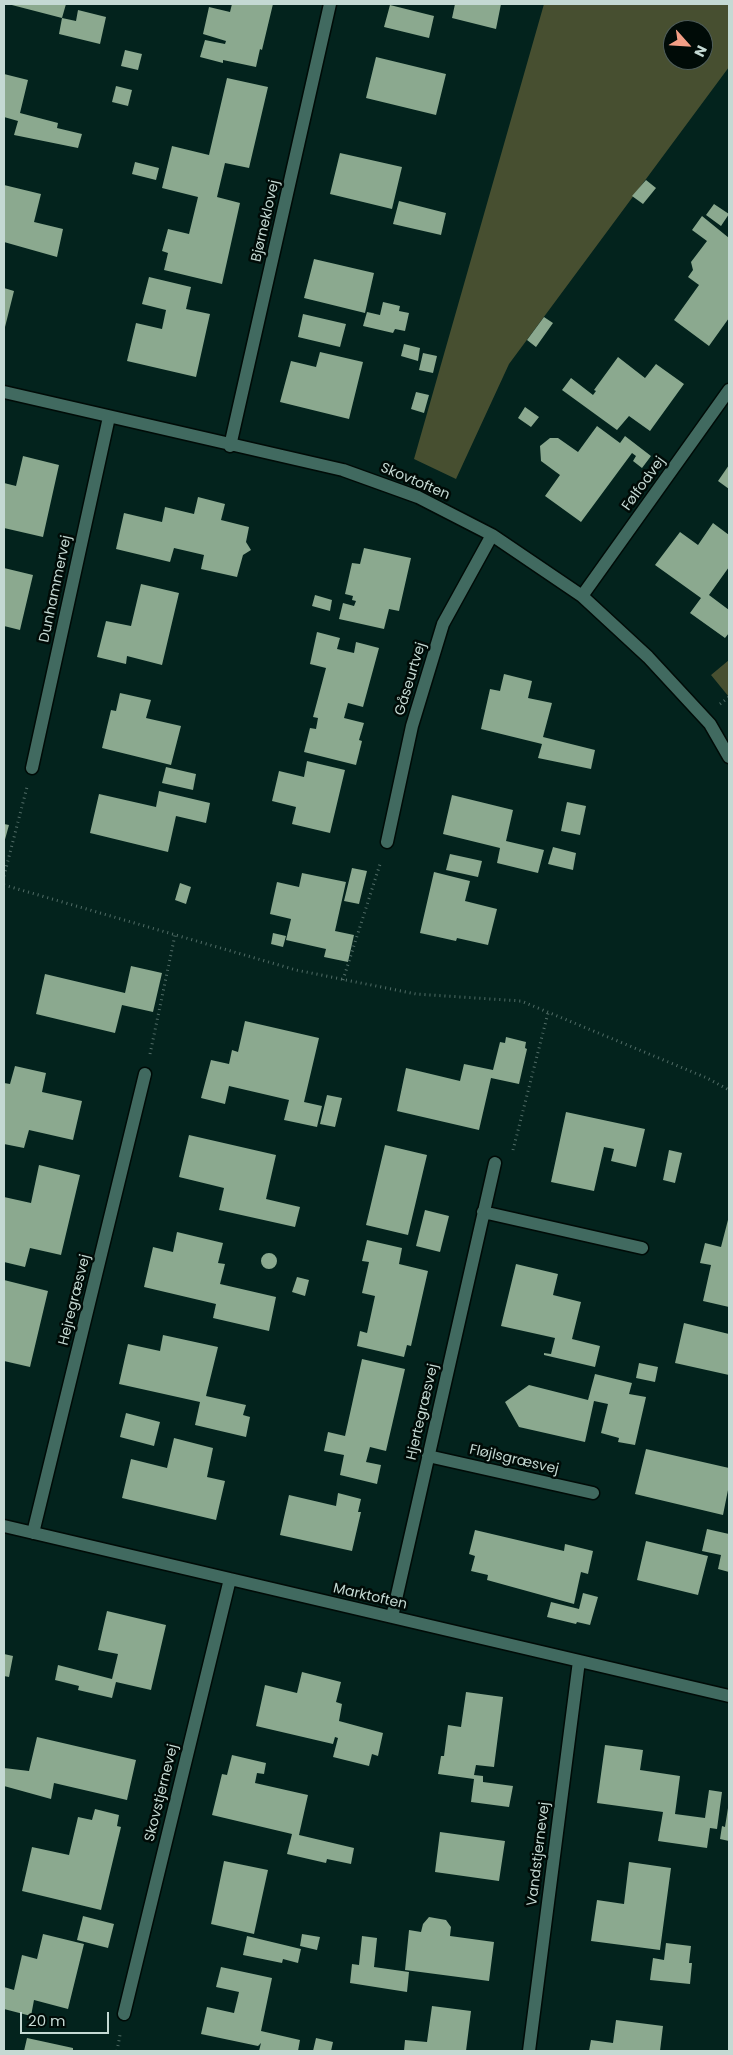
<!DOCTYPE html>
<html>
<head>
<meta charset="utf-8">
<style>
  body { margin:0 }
  #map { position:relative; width:733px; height:2055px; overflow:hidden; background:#03231d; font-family:Poppins,sans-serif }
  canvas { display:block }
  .frame { position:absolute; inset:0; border:5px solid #c4d9d3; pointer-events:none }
  .north { position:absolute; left:663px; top:20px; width:50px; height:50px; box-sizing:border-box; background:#000b07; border:1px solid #4e5d59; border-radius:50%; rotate:116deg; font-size:14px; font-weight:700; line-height:20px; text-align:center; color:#c4d9d3 }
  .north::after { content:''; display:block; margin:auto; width:18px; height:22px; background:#f39f86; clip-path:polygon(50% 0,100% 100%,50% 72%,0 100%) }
  .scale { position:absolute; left:20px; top:2012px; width:89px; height:22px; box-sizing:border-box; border:2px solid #c4d9d3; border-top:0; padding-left:6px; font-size:15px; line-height:18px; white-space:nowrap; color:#c4d9d3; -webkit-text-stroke:4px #000b07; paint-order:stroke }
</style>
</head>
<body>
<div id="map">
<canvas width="733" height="2055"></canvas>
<div class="frame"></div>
<div class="north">N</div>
<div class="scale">20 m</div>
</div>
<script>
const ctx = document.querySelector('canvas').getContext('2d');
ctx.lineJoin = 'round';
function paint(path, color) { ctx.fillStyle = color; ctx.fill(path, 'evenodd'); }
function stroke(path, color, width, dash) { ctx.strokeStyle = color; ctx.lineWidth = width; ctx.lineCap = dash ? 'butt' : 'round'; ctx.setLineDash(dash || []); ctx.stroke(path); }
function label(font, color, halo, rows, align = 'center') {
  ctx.font = font + ' Poppins,sans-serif'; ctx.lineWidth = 5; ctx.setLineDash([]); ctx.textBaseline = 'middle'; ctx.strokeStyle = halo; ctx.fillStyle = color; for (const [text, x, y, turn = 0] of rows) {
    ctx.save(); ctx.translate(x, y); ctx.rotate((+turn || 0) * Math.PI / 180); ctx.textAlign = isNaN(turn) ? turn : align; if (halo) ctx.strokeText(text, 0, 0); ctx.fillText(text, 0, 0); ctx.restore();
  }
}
paint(new Path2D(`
  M544,4h185v63l-220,297 -53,115 -42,-20zM673,30h30v30h-30z
  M729,660v37l-18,-22z`), '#474f30');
paint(new Path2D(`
  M8,4h58l-4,14z
  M232,4h41l-11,46 -2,-1 -4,18 -33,-7v3l-23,-6 5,-17 20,4 1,-3 -23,-7 6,-27 21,5z
  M455,4h46l-5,25 -44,-11z
  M390,5l44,11 -5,22 -45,-11z
  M78,10l28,7 -6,27 -41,-10 3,-16 14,3z
  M125,50l17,4 -4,16 -17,-4z
  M376,57l70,17 -10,41 -70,-17z
  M4,74l24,6 -8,33 38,10 -1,5 25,6 -4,14 -64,-13 4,-14 -14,-4z
  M227,78l41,9 -19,81 -24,-5 -8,34 23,6 -18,81 -58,-14 4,-17 -6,-2 6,-22 21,5 9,-37 -36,-9 10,-42 37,9z
  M116,86l16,4 -4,16 -16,-4z
  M340,153l62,14 -10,42 -62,-15z
  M135,162l24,6 -3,12 -24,-6z
  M646,180l10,8 -13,16 -11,-8z
  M4,185l37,9 -7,28 29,7 -6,28 -53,-15z
  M399,201l47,12 -5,22 -48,-11z
  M714,204l15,10 -8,12 -15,-11z
  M702,216l27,22v80l-20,28 -35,-26 25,-35 -11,-8 5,-7 -2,-8 16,-21 -15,-11z
  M314,259l60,14 -9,40 -61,-15z
  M149,277l42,10 -5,22 24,5 -14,63 -69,-16 9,-38 26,6 4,-19 -24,-6z
  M4,288l10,3 -10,40z
  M383,302l17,4 -1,5 10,2 -4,18 -10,-2 -2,4 -30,-7 4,-14 13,3z
  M303,314l43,10 -6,23 -42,-10z
  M544,317l9,6 -17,24 -9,-7z
  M404,344l16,4 -2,13 -17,-5z
  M320,352l43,10 -14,57 -69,-17 11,-41 25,6z
  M423,353l14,3 -4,17 -14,-3z
  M618,357l27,21 11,-14 28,20 -34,47 -21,-15 -12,14 -55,-40 9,-12 22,17 3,-4 -2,-1z
  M416,392l13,3 -5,18 -13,-4z
  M525,407l14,10 -8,10 -13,-9z
  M597,426l23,17 5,-7 26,20 -9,12 -9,-7 3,-5 -4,-3 -51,69 -36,-26 15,-21 -19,-14 -1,-15 10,-8h8l20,14z
  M23,456l36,9 -16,72 -39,-9v-45l12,3z
  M729,465v24l-11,-8z
  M198,497l27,7 -4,16 28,7 -3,15 5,8 -8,5 -6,22 -36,-8 3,-14 -30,-7 -4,14 -54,-13 8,-36 38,9 3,-15 29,7z
  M713,523l16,12v32l-20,28 20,15v23l-4,5 -35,-25 11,-15 -46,-33 25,-33 18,13z
  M364,548l47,10 -12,53 -10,-2 -5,20 -45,-10 4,-16 11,3 2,-5 -4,-1 1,-4 -8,-2 7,-31 8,1z
  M4,568l29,7 -13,55 -16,-4z
  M141,584l38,9 -17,72 -35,-9 -1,8 -29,-7 9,-36 25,5z
  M315,595l17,5 -2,11 -18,-5z
  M317,632l23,6 -3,11 17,4 2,-11 23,6 -16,59 -15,-4 -4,15 20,5 -5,17 3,1 -6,24 -52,-13 6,-24 6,1 2,-11 -5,-1 13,-49 -16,-4z
  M504,674l28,7 -4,17 24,5 -9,34 52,13 -4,19 -53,-11 4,-14 -61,-15 9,-40 10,2z
  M120,693l31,7 -5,18 35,8 -10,39 -69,-17 9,-38 5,1z
  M307,761l38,9 -15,63 -38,-9 4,-17 -24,-6 7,-30 25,6z
  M166,767l30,7 -3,16 -31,-7z
  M159,791l51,12 -4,20 -30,-7 -8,36 -78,-19 9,-39 57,13z
  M452,795l61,15 -7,31 38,9 -6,23 -41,-10 3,-15 -57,-14z
  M567,802l19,4 -6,29 -19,-4z
  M4,824l5,1 -5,18z
  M553,847l23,6 -3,17 -25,-6z
  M450,854l32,7 -4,16 -32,-7z
  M352,868l15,3 -8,33 -15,-3z
  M434,872l36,9 -5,20 32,8 -9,36 -31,-7 -1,3 -36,-8z
  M302,873l44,9 -11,49 19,4 -6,27 -24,-5 2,-8 -40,-9 5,-21 -21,-5 7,-32 22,5z
  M180,883l11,4 -5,17 -11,-4z
  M273,933l13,3 -3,11 -12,-3z
  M131,966l31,7 -9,39 -31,-7 -7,28 -79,-19 9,-40 80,19z
  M245,1021l74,17 -15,64 18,4 -5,21 -33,-7 5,-20 -60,-14 -4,18 -24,-6 10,-38 18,4 3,-14 6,2z
  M506,1037l20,5 -1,6 2,1 -8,35 -28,-6 -12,52 -82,-19 9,-43 54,13 4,-17 29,6 7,-28 5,1z
  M15,1066l31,7 -4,19 40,9 -9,39 -44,-10 -5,18 -20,-4v-61l6,1z
  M327,1095l15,3 -7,29 -15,-3z
  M566,1112l79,17 -9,38 -25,-6 3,-12 -10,-2 -10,44 -43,-9z
  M189,1135l87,20 -10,44 34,8 -5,20 -76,-17 5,-22 -45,-11z
  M385,1145l42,10 -19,80 -42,-10z
  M669,1150l13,3 -7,30 -12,-3z
  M39,1165l41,10 -19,80 -31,-7 -5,19 -21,-5v-65l27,6z
  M425,1210l24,6 -9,36 -24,-6z
  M729,1216v91l-26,-6 8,-36 -11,-2 5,-20 16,4z
  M177,1232l46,11 -5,20 7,1 -5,20 56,13 -7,34 -56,-13 3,-14 -72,-17 9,-40 20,5z
  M367,1240l35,8 -3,16 29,7 -17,75 -4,-1 -3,12 -47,-11 3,-15 7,2 8,-37 -13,-3 7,-31 -7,-1z
  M261 1261a8 8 0 1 1 16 0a8 8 0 1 1-16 0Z
  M516,1264l42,10 -5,21 28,7 -9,37 28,7 -5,21 -51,-12v-2l7,1 4,-16 -54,-12z
  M297,1277l12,3 -4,16 -13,-4z
  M4,1280l44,11 -18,76 -26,-6z
  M684,1323l45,11v41l-54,-12z
  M163,1335l55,12 -12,49 40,9 -3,10 7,2 -4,20 -51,-12 5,-23 -81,-18 9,-40 32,7z
  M362,1359l43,10 -19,82 -16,-4 -4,15 15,3 -4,19 -37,-9 4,-20 -20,-4 4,-19 17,4z
  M639,1363l19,4 -3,15 -19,-4z
  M595,1374l37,9 -3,11 17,3 -11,48 -17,-3 1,-4 -18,-5 7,-29 -14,-3 -9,41 -66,-15 -14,-25 24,-17 59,15z
  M126,1413l34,9 -6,24 -34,-9z
  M174,1438l39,10 -6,29 18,4 -9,39 -94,-22 9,-39 36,9z
  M646,1449l83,19v17l-6,30 -88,-21z
  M338,1493l23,6 -3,13h3l-9,39 -72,-16 9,-40 47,11z
  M707,1529l22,5v38l-11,-3 3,-14 -19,-4z
  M475,1530l89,21 1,-7 28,7 -5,23 -7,-2 -7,32 -87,-24 1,-5 -17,-4 4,-15 -6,-2z
  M646,1541l62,15 -10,39 -61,-15z
  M583,1593l15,4 -8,28 -13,-3 -1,2 -29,-7 4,-15 28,7z
  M107,1611l59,14 -15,65 -35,-8 -4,16 -34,-8 1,-4 -24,-6 3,-15 54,14 6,-25 -20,-4z
  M4,1654l9,2 -4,21 -5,-1z
  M302,1672l39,10 -5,20 6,2 -3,17 44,12 -5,23 -6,-2 -3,12 -36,-9 5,-19 -3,-1 -2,7 -77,-18 9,-41 32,8z
  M466,1692l37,5 -9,70 -18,-2 -2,10 9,1v6l30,4 -4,21 -38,-5 3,-23 -36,-5 3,-18h3l4,-31 13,2z
  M37,1737l99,23 -9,40 -73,-17 -3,16 -47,-13v-18l25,3z
  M605,1745l38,5 -3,20 40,6 -5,38 30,4 4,-28 13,2 -5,37 -7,-1 -3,20 -49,-7 5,-29 -66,-9z
  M232,1755l34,8 -2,11 -7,-1 -2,10 53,12 -9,40 55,13 -3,16 -24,-5 -1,4 -39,-9 5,-20 -80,-19 10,-41 5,1z
  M728,1808h1v33l-9,-2 2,-13 3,1z
  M95,1809l24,6 -2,11 4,1 -20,83 -79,-19 10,-44 37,8 9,-38 14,3z
  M440,1832l65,9 -6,40 -64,-9z
  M224,1861l44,9 -14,64 -43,-10z
  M629,1862l42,6 -11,82 -69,-9 6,-41 27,4z
  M83,1916l31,8 -6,24 -31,-8z
  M429,1917l17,3 5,7 -1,9 44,6 -5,39 -84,-11 4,-40 12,2 2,-8z
  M43,1934l41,10 -16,65 -34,-9 -3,16 -27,-7v-22l10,3 8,-35 15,4z
  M302,1934l18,3 -3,13 -17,-4z
  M247,1936l54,13 -3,14 -15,-4 -1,4 -39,-8z
  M362,1936l15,2 -3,29 35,5 -2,20 -57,-9 2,-19 7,1z
  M666,1943l25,3 -2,17h3l-2,21 -40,-4 3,-22 11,2z
  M221,1967l51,11 -11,53 39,9 -2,11h-39l2,-8 -3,3 -57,-12 6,-27 27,6 5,-21 -23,-5z
  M432,2006l39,5 -5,40h-62l1,-11 22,2z
  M616,2020l47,6 -3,25h-71l2,-11 22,3z
  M27,2038l46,10v3h-49z
  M316,2038l17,4 -2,9h-18z`), '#8ba98f');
const minor = new Path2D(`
  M4,392l339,78 75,27 74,38 90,61 66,61 62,67 19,33
  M230,446l100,-442
  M582,596l147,-206
  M32,768l77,-351
  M387,842l25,-116 31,-102 49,-89
  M483,1212l159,36
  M428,1456l165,37
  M4,1526l725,170
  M33,1533l112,-459
  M392,1617l103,-454
  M124,2014l106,-435
  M529,2051l50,-390`);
stroke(minor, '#000b07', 15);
stroke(new Path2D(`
  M720,704l9,-7
  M4,876l23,-89
  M4,885l292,85 120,24 105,7 186,77 22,12
  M343,980l38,-119
  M150,1054l25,-119
  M513,1150l35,-137
  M117,2051l3,-16`), '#526d67', 3, [1, 4]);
stroke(minor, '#416a60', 12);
label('14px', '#c4d9d3', '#000b07', [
  ["Bjørneklovej",266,221,-77],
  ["Skovtoften",415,482,23],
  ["Følfodvej",644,484,-54],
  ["Dunhammervej",56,589,-78],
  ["Gåseurtvej",411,679,-73],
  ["Hejregræsvej",75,1300,-76],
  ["Hjertegræsvej",423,1412,-77],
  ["Fløjlsgræsvej",514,1460,13],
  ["Marktoften",370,1597,13],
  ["Skovstjernevej",162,1793,-76],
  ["Vandstjernevej",539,1854,-83]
]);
</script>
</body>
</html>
